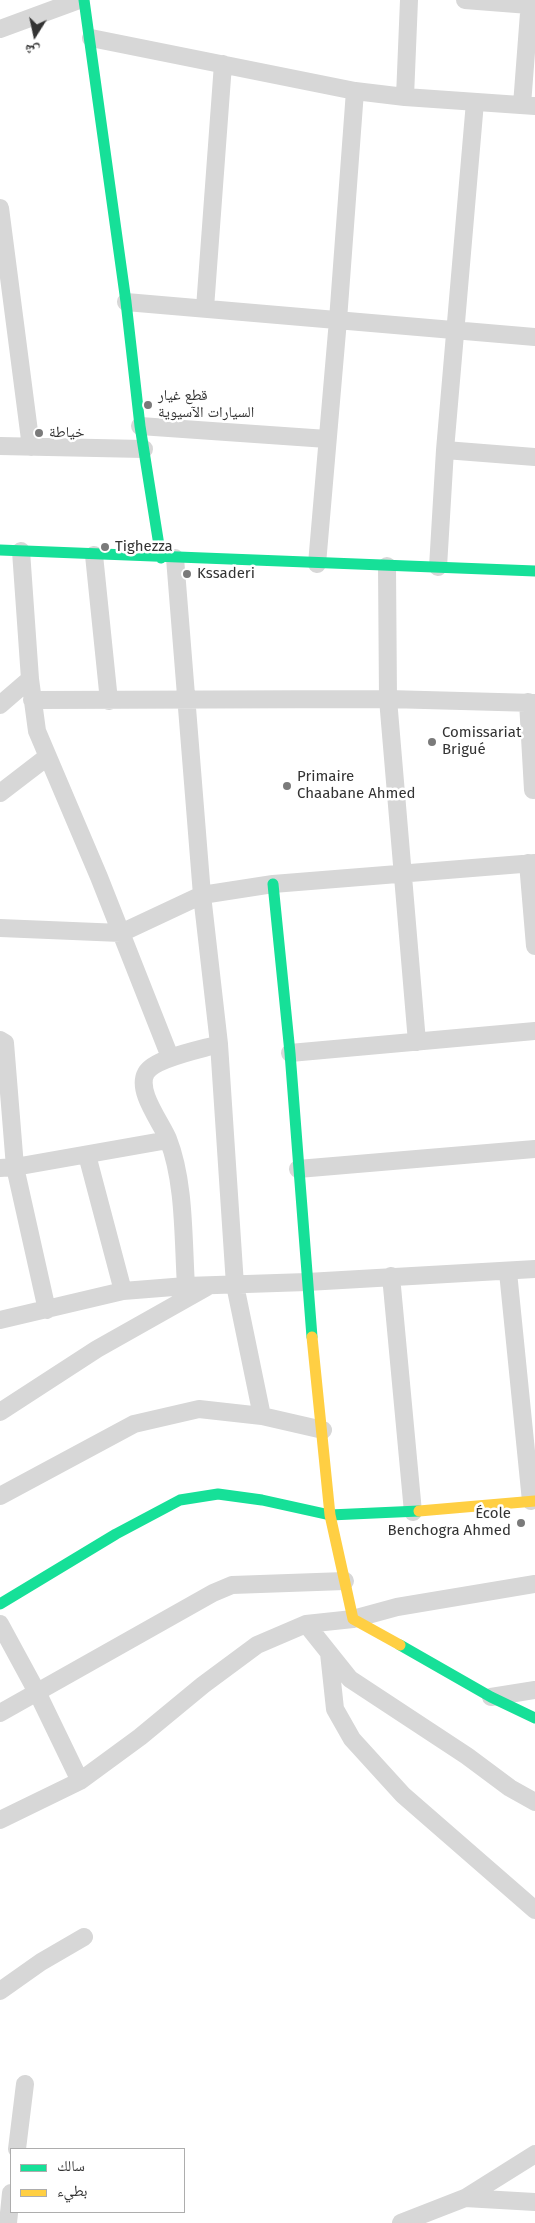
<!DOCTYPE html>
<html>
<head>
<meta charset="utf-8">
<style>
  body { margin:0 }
  #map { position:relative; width:535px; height:2223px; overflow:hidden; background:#fff; font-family:"Fira Sans","Noto Naskh Arabic",sans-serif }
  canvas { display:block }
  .legend { position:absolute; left:10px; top:2148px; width:175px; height:65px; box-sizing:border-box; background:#fff; border:1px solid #adadad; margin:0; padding:6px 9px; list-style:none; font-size:15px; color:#333 }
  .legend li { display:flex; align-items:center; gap:10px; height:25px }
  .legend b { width:25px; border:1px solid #adadad }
  .north { position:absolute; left:10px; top:10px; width:50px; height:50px; -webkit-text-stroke:4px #fff; paint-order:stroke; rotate:190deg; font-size:14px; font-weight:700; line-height:20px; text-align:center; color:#333 }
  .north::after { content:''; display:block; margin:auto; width:18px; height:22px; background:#333; clip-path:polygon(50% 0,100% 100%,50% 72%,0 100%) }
</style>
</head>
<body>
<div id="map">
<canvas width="535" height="2223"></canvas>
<ul class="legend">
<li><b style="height:6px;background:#16e098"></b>سالك</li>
<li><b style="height:6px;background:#ffcf43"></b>بطيء</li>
</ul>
<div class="north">ش</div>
</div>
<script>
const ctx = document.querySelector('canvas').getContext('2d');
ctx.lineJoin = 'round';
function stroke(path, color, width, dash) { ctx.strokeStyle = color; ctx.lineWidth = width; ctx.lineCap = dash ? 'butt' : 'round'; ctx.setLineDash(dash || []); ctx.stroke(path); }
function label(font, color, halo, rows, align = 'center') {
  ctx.font = font + ' "Fira Sans","Noto Naskh Arabic",sans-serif'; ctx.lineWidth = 5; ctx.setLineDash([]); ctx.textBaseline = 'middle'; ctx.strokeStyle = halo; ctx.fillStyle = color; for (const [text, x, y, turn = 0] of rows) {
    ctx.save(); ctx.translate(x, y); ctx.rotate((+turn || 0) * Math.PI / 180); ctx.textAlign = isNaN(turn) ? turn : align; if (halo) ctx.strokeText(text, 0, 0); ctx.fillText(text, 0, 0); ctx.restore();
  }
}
stroke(new Path2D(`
  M465,0l64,5
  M0,29l79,-29
  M91,38l264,53 50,6 130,9
  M405,97l4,-97
  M522,105l8,-105
  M0,208l31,239
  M126,302l409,35
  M205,308l18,-244
  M140,426l187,13
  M0,446l144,3
  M445,450l90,7
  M21,551l9,128 7,52 62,146 71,180
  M94,555l15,146
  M175,558l27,337 17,149 16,241 27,131
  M317,564l21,-244 17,-229
  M387,566l1,133 29,343
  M438,567l7,-117 30,-348
  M32,700l356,-1 147,4
  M528,702l5,88
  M0,705l30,-26
  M0,793l47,-36
  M528,863l7,83
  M0,928l121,5 81,-38 71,-11 262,-21
  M0,1040l5,3 10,124 32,143
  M290,1053l245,-22
  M87,1155l36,136
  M0,1168l15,-1 153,-27
  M298,1169l237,-20
  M508,1272l23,229
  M391,1276l22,236
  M186,1286c-3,-46 -1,-104 -18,-147 -7,-17 -32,-48 -22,-66 8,-15 57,-24 73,-29
  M0,1320l123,-29 63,-5 121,-4 228,-13
  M0,1412l97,-63 110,-62
  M0,1496l134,-72 65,-15 63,7 61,14
  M0,1624l38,70 42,87
  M306,1624l44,55 117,77 43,32 25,14
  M329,1653l6,56 17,30 51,56 132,115
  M491,1697l44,-7
  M0,1713l213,-120 19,-8 113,-4
  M0,1820l80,-39 60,-44 63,-52 54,-40 49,-21 47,-5 44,-12 138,-23
  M0,1991l41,-29 43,-25
  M17,2149l8,-65
  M465,2198l70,4
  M8,2223l3,-30
  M401,2223l64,-25 70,-44`), '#d7d7d7', 18);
stroke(new Path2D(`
  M84,0l42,302 14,124 21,132
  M0,550l535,21
  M273,884l17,169 22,284
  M0,1604l116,-70 64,-34 38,-6 44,6 68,15 89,-4
  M400,1645l91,52 44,21`), '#16e098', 11);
stroke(new Path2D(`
  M312,1337l18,178 23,104 47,26
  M419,1511l116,-10`), '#ffcf43', 11);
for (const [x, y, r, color] of [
  [148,405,5,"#7a7a7a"],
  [39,433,5,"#7a7a7a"],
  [105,547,5,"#7a7a7a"],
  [187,574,5,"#7a7a7a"],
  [432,742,5,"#7a7a7a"],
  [287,786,5,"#7a7a7a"],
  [521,1523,5,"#7a7a7a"]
]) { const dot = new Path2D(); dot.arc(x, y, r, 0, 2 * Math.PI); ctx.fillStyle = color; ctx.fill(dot); stroke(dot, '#fff', 2); }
label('15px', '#333', '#fff', [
  ["قطع غيار",158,396],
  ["السيارات الآسيوية",158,413],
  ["خياطة",49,433],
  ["Tighezza",115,547],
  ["Kssaderi",197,574],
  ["Comissariat",442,733],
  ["Brigué",442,750],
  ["Primaire",297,777],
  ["Chaabane Ahmed",297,794],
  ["École",511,1514,"right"],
  ["Benchogra Ahmed",511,1531,"right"]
], 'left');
</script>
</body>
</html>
